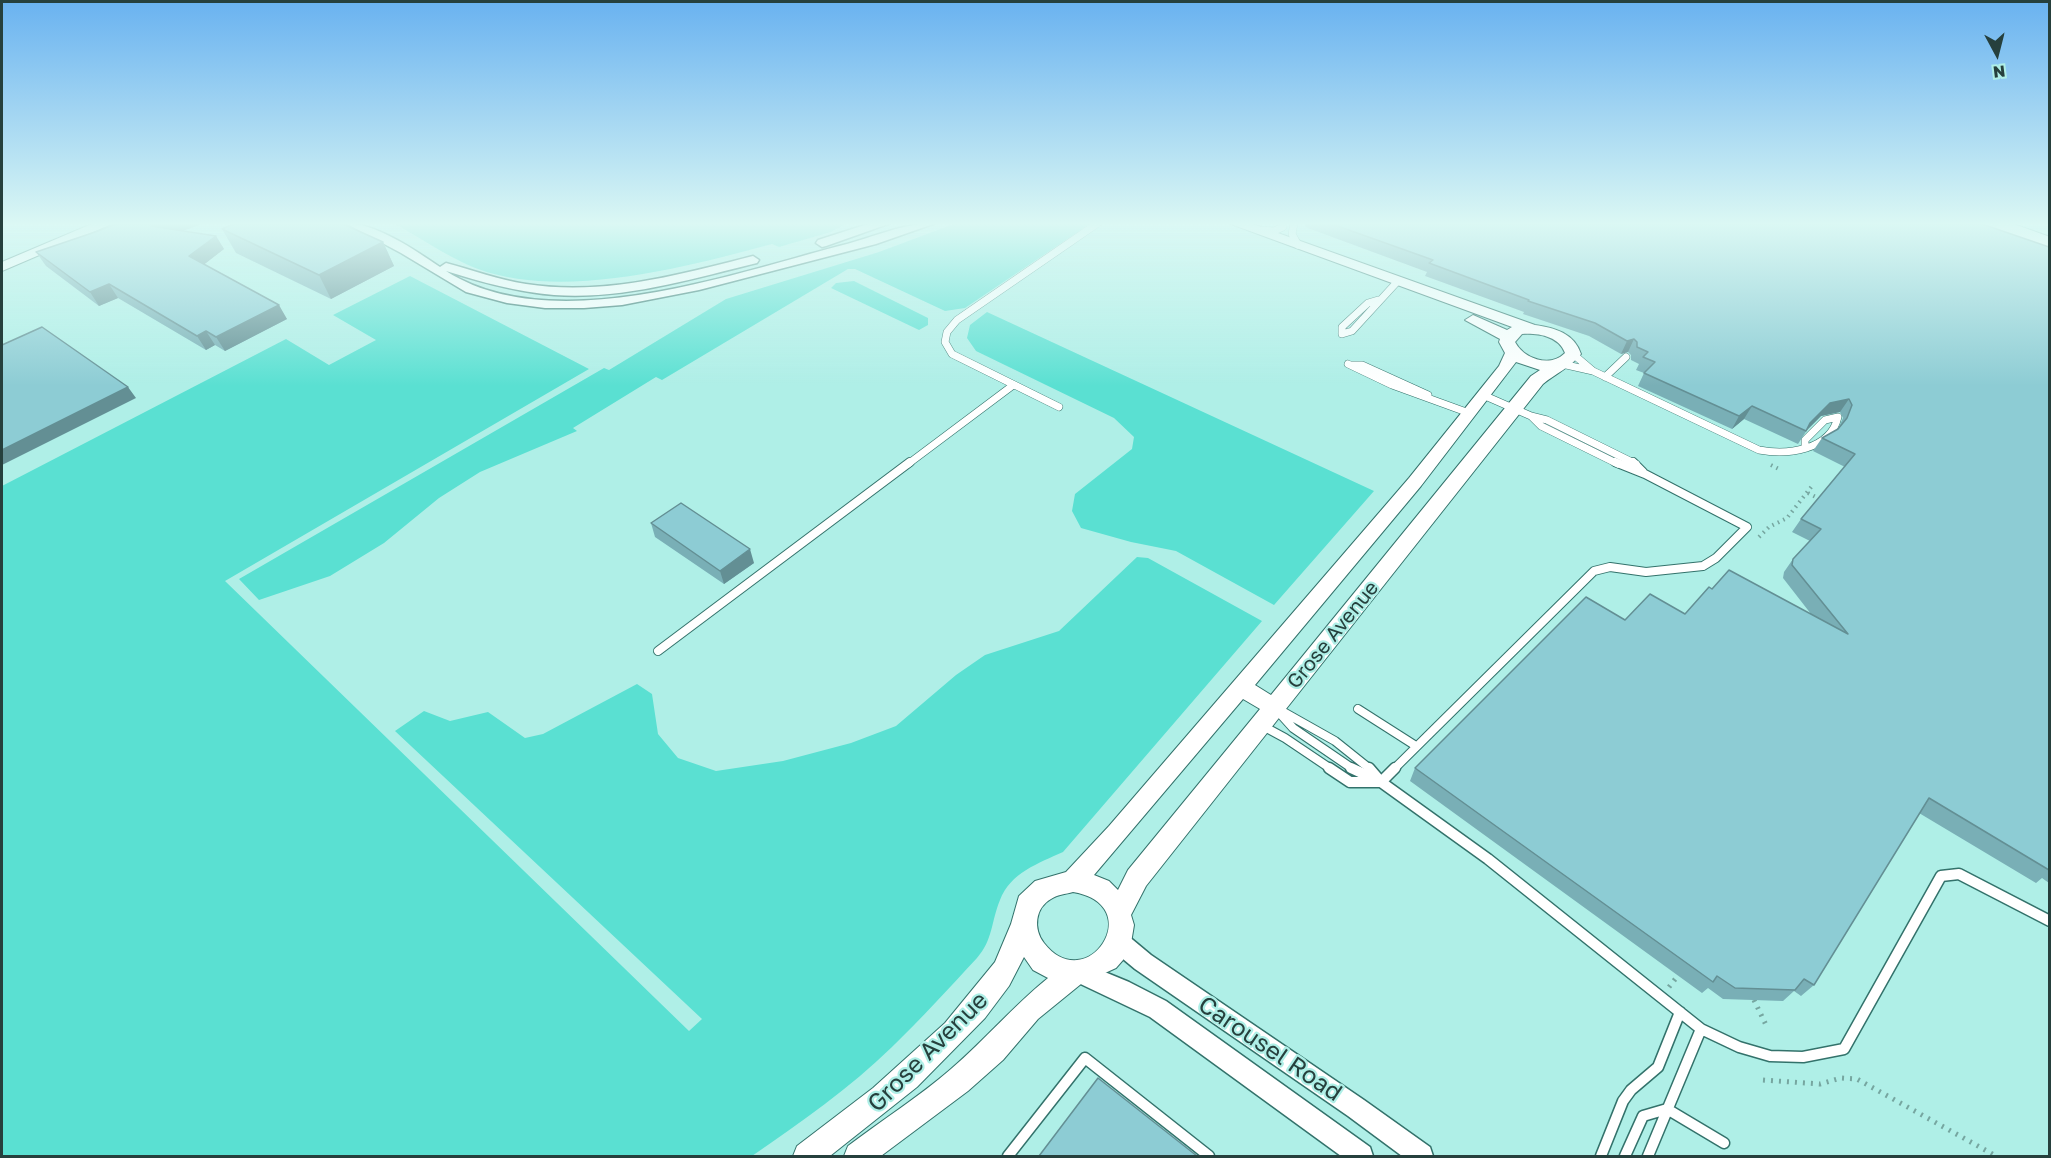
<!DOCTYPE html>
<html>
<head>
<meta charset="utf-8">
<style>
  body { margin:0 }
  #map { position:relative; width:2051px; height:1158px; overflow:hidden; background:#afefe7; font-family:"Golos Text",sans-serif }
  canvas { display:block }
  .frame { position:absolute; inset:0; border:3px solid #26403d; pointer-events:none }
  .north { position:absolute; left:1967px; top:24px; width:60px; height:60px; -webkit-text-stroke:4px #afefe7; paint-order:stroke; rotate:173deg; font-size:16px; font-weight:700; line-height:24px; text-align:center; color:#26403d }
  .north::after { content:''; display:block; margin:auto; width:21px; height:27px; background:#26403d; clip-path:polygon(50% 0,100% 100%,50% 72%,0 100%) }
</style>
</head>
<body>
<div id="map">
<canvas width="2051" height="1158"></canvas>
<div class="frame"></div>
<div class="north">N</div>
</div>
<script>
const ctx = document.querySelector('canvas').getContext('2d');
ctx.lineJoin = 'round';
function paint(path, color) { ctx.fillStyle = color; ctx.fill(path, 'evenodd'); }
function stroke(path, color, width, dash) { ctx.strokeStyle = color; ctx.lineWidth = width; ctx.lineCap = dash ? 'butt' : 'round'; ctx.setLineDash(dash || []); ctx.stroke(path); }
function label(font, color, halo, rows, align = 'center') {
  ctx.font = font + ' "Golos Text",sans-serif'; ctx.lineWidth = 4.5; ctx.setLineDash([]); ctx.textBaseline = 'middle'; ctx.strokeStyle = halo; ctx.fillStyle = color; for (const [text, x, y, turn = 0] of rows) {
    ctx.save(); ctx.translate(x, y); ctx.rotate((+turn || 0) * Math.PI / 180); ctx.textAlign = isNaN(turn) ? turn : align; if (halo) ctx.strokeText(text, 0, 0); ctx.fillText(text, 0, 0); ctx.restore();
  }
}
paint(new Path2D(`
  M393,223h454l-16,9 -52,15 -7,-3c-85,23 -209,56 -294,25 -27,-10 -59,-32 -85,-46z
  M956,223h135l-126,85 -20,3 -90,-42h-7l-186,111 -6,-3 -83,51 4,3 -97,41 -41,26 -55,45 -54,33 -71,24 -20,-21 365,-211 5,2 117,-71 153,-47z
  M410,276l179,93 -364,212 464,450 13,-12 -307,-288 29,-20 26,10 38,-9 37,26 18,-4 94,-50 15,10 6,40 20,24 38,13 67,-10 68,-18 45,-17 60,-51 29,-20 74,-24 78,-74 11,1 114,63 -199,231c-24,11 -53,21 -63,48 -9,22 -7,40 -23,58 -28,30 -56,61 -85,89 -42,41 -92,76 -140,109h-750v-670l284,-147 43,26 47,-25 -43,-25z
  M854,281l74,37v7l-9,5 -88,-42 5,-5z
  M987,312l387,179 -100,114 -98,-54 -45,-9 -50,-14 -9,-17 3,-17 57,-45 2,-12 -20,-19 -138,-67 -9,-13 3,-13z`), '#5ae0d2');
const serviceFar2 = new Path2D(`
  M1294,223l-2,11 6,11
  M1262,230l12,1 9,-4v-4
  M1342,334l10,-3 45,-49
  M1342,334v-7l26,-24 10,-3
  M1573,354l20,17 166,79c28,5 71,1 79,-33l-13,3 -20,20v7
  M1348,364l44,21 77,28
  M1562,364l31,7
  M1351,365h11l66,30
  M1605,377l21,-20
  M1483,395l48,21 16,4 89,44
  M1059,407l-107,-53 -7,-12 2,-10 10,-12 141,-97
  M1531,416l10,10 77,38
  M908,464l104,-78`);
const serviceFar1 = new Path2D(`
  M1633,462l10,10
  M658,651l252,-189
  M1275,708l18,20 60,41
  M1358,709l58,37
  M1280,710l55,31 35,28
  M1261,725l24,13 46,31
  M1394,769l200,-198 16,-4 36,5 57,-6 13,-8 31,-31 -102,-53 -30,-12`);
const service = new Path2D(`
  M1329,768l21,14h31l14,-14
  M1351,768l30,14 107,77 213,170 38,18 31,9 33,1 41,-8 97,-173 18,-2 91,47
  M1369,768l12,14
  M1008,1156l77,-98 124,98
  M1601,1156l22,-55 8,-11 27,-23 22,-55
  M1625,1156l18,-40 24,-7 57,34
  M1648,1156l53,-127`);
const minor = new Path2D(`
  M345,223c31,0 70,27 95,44l6,-4c27,7 53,17 80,21 77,12 153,-9 227,-28l6,4 -2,3c-66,16 -134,37 -203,32 -37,-3 -73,-13 -108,-24 106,68 285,3 397,-26 31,-8 61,-22 93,-22l-60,21 -177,46 -77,15 -38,3h-39l-38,-5 -41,-11 -65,-39z
  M871,223h20l-65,23 -4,1 -6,-4 2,-3z
  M1119,932l8,3 24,20 213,145 66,47 3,9h-31l-54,-40 -213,-147 -24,-20 -3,-7 3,-7z
  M1078,961l51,21 37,19 204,146 3,9h-32l-191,-139 -80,-38 -3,-7 3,-7z`);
const tertiary = new Path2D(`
  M94,223h20l-112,48v-9z
  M1228,223h22l285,102c20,3 39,8 46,29 -10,13 -26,20 -38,30l-397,502 -15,29 3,10 -3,18 -8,17 -7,8 -35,16 -43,35 -35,41 -35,31 -87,65h-37l4,-10c34,-26 71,-49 103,-77 34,-29 62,-63 97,-91l-15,-8 -9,-13 -15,29 -24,32 -68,69 -87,69h-37l4,-10 76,-58 72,-65 50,-61 16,-38 8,-28 16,-15 31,-9 43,-46 300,-348 90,-112 6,-13 -6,-11 1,-3 -35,-19 8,-5 34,15 5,-3zM1522,334c16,-1 37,2 43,19 -15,15 -41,6 -50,-11zM1516,362l24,8 -9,6 -260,319 -16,-10 166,-199zM1243,699l17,10 -132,161 -10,20 -9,-9 -15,-6zM1073,892c76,13 14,106 -29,51 -11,-14 -9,-35 7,-44 5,-4 15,-5 22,-7z`);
const trunk = new Path2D(`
  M1983,223h28l39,14v13l-65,-23z`);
stroke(serviceFar2, '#33726b', 8);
stroke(serviceFar1, '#33726b', 10);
stroke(service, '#33726b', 13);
stroke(minor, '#33726b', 3);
stroke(tertiary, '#33726b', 2);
stroke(trunk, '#33726b', 2);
stroke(new Path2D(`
  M1771,465l10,5
  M1808,493l12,6
  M1759,537l10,-10 18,-9 25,-32`), '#76a6a0', 4, [1.5, 4.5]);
stroke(new Path2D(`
  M1669,987l7,-9
  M1754,1000l12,25
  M1763,1080l57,4 21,-6 16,1 139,77`), '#76a6a0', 5, [2, 6]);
stroke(serviceFar2, '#fff', 7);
stroke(serviceFar1, '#fff', 8);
stroke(service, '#fff', 10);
paint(minor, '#fff');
paint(tertiary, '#fff');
paint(trunk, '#fff');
paint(new Path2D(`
  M116,224h85l-18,7 33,5 8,13 -20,15 83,55 -62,32 -10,-6 -9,5 -88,-52 -19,8 -53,-40 -10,-14 62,-21z
  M1306,224h676l67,23v636l-7,-5 -6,5 -117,-70 -105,172 -13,11 -7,-5 -11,10 -60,-2 -15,-11 -6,5 -292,-212 5,-13 210,-148 60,-6 27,-25 99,25 -28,-36 1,-6 9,-13 17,-18 -18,-9 9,-13 44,-52 -32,-16 9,-13 16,-9 5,-11 -3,-6 -19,4 -14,14 -9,14 -54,-25 -12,10 -94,-43 6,-13 -8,-3 3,-6 -8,-4v-5l-3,-3 -7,2 -32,-18 -66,-22 1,-2 -99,-36 2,-4 -122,-45z
  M222,229l161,13 11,24 -63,33 -95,-46z
  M651,523l103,40 -30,21 -69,-47z`), '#79afb6');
paint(new Path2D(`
  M159,224h42l-42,16 -8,-14z
  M216,236l8,13 -27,21 -8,-14z
  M383,242l11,24 -63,33 -12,-24z
  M109,284l9,14 -19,8 -9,-14z
  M279,305l8,14 -62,32 -9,-14z
  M206,331l9,14 -9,5 -9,-14z
  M1634,339l-6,13 -7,2 6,-13z
  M128,387l8,11 -134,67v-15z
  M1849,399l-9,13 -19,4 -15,15 4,-8 20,-20z
  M1752,406l-8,13 -12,10 7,-13z
  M750,549l4,14 -30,21 -4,-13z`), '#638f94');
const building = new Path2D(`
  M116,224h43l-8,2 65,10 -27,20 90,49 -63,32 -10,-6 -9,5 -88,-52 -19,8 -54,-40 62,-21z
  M233,224h110l40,18 -64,33 -97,-46z
  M1332,224h650l67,23v623l-120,-72 -115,187 -10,-6 -9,11 -60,-2 -18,-12 -4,6 -298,-214 171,-171 39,23 25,-26 35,20 24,-27 3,2 17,-19 119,64 -56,-69 1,-6 28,-30 -20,-10 54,-65 -33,-16 16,-9 9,-11 5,-13 -3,-6 -19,4 -20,20 -4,8 -54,-25 -13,10 -95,-43 11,-11 -12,-5 5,-5 -11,-5v-5l-3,-3 -7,2 -32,-18 -67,-22 1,-1 -100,-37 4,-3z
  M42,327l86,60 -126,63v-105z
  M681,503l69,46 -30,22 -69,-48z
  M1098,1078l99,78h-158z`);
paint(building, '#8dccd4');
stroke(building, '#638f94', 1.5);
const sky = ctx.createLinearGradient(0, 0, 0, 386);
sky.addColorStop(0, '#69b2f0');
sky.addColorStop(0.58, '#dbf8f4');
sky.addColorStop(1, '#dbf8f400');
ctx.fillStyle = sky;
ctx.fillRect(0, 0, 2051, 386);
label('20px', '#26403d', '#afefe7', [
  ["Grose Avenue",1333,635,-51]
]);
label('24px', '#26403d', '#afefe7', [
  ["Carousel Road",1270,1049,34],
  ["Grose Avenue",928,1052,-45]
]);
</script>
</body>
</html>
